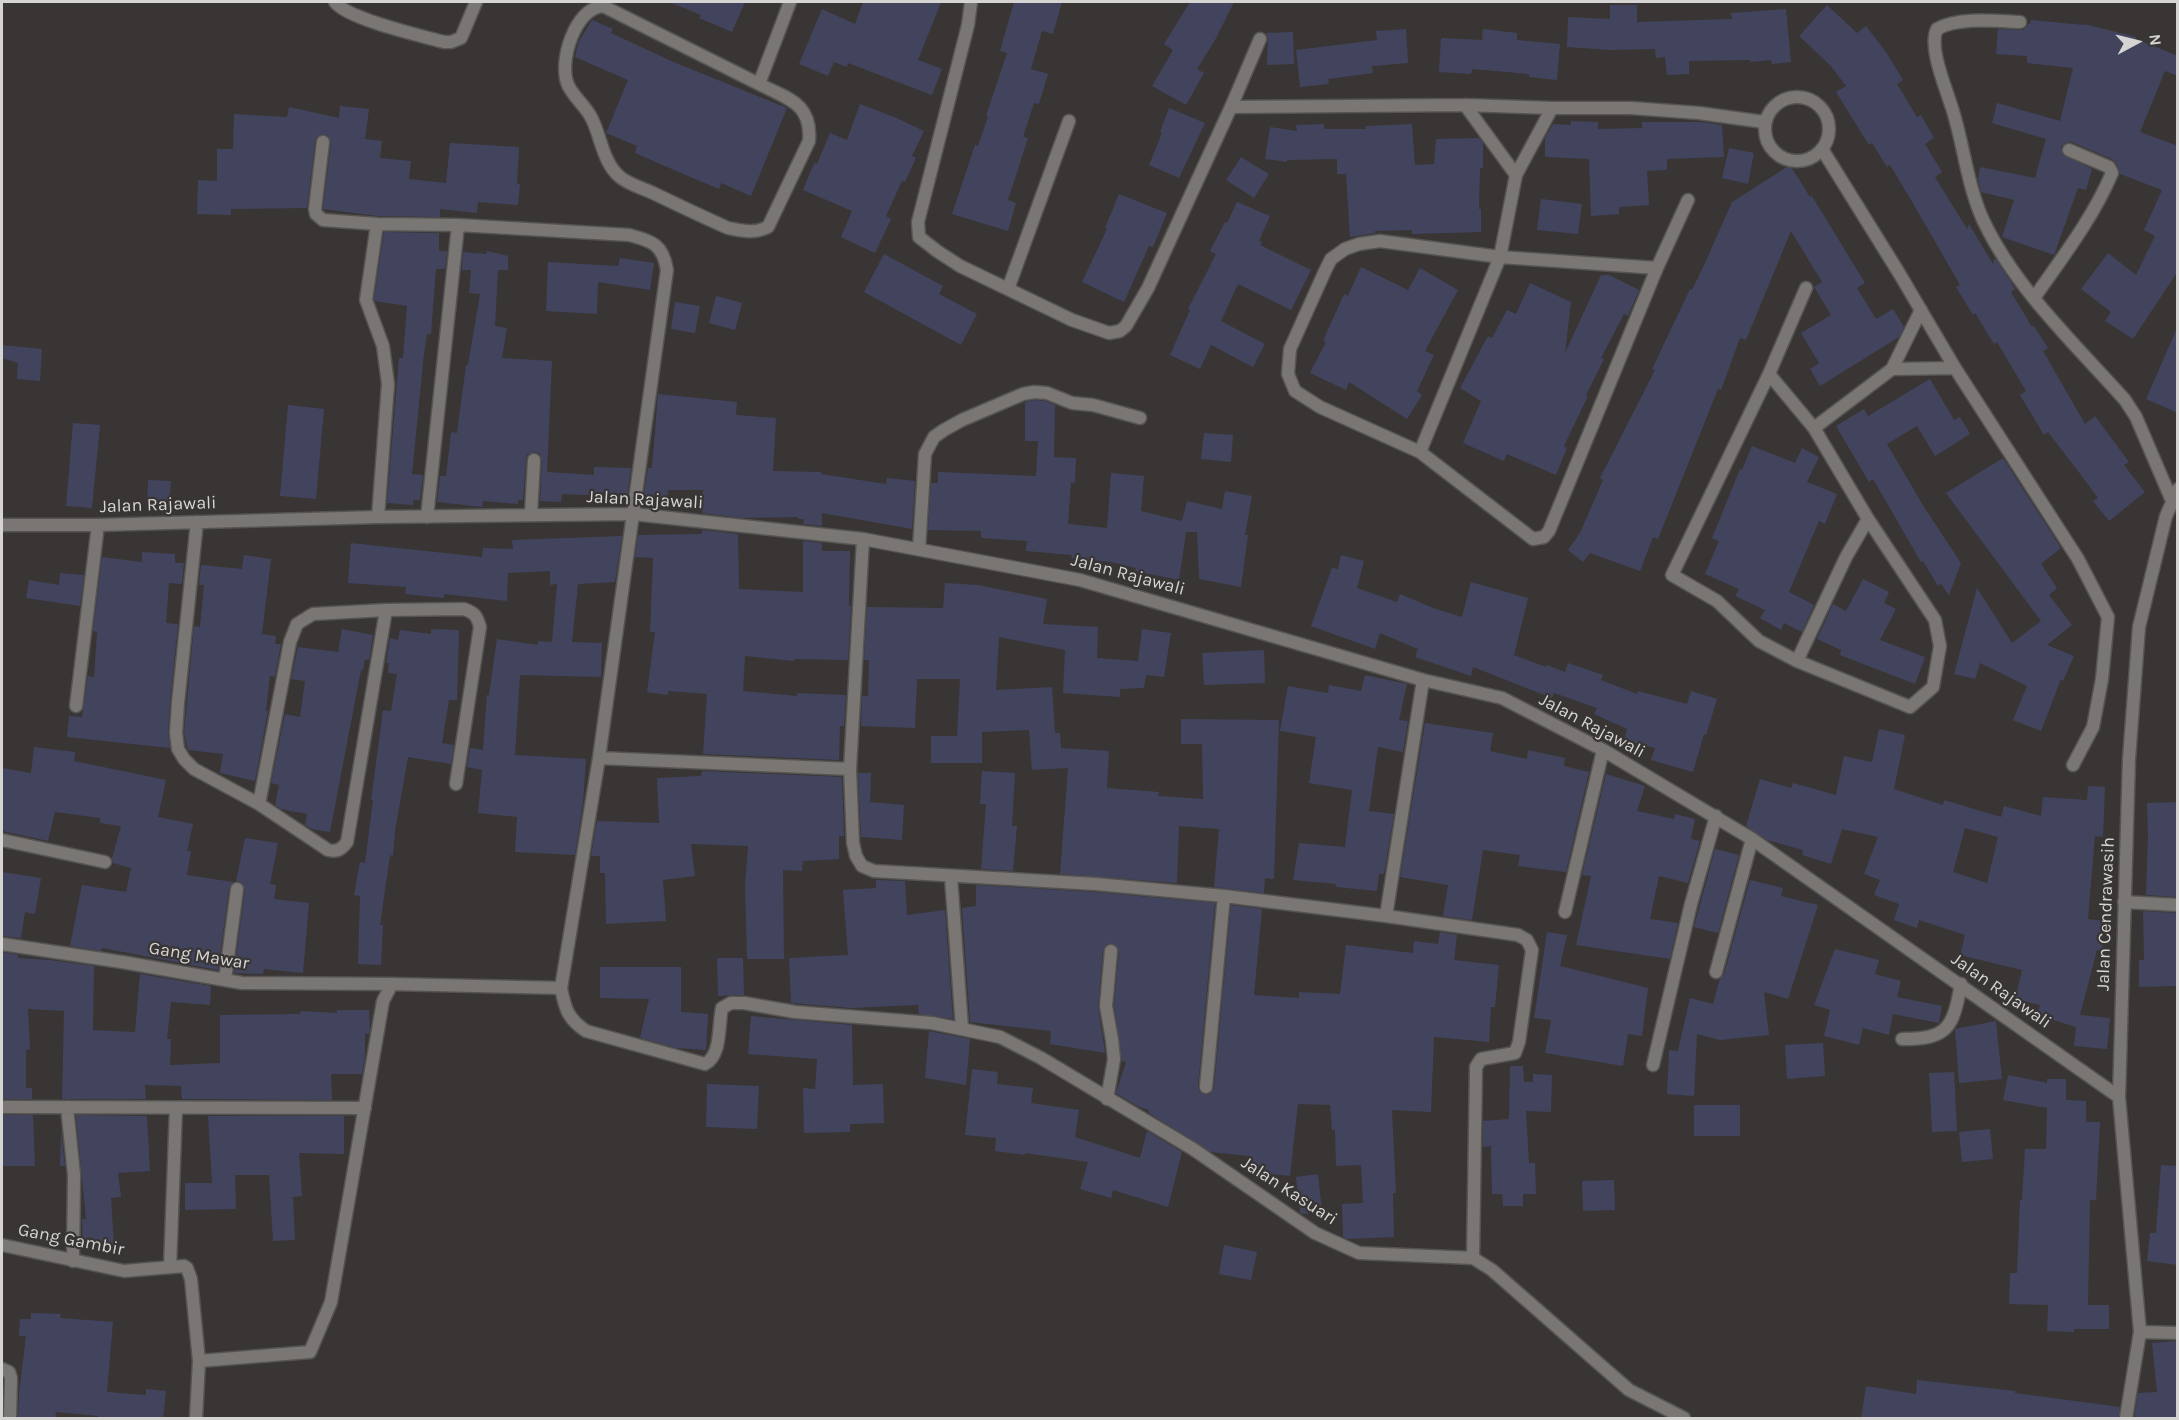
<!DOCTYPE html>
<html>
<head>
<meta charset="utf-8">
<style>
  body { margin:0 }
  #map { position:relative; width:2179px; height:1420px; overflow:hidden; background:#383534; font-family:Karla,sans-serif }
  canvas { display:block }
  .frame { position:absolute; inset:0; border:3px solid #d5d4d2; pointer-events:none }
  .north { position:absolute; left:2107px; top:12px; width:60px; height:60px; -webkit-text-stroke:4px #383534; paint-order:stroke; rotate:83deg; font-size:16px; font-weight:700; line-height:24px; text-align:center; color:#d5d4d2 }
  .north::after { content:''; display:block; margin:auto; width:21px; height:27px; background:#d5d4d2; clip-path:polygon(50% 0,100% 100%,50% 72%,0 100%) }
</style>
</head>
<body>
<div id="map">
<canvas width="2179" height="1420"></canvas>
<div class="frame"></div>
<div class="north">N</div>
</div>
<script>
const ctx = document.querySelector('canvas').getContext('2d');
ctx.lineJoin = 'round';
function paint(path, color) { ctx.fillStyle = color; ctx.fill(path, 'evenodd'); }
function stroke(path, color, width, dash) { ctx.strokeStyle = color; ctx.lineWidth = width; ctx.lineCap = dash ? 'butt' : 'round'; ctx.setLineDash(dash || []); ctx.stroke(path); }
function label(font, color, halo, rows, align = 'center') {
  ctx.font = font + ' Karla,sans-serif'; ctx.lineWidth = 4.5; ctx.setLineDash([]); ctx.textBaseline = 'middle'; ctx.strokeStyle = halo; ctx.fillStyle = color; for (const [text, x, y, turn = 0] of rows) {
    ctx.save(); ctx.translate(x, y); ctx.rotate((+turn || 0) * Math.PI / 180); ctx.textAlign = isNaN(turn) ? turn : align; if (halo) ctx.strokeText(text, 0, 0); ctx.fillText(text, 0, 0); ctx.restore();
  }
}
paint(new Path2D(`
  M669,2h76l-13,30 -33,-14 2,-3z
  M863,2h78l-23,58 24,9 -10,26 -84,-32 -1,4 -13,-5 -6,14 -29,-12 23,-55 33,15z
  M1014,2h48l-9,32 -11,-3 -11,38 17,5 -9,30 -5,-1 -11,34 5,1 -20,62 8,3 -8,28 -56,-17 23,-69 3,1 10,-29 -2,-1 21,-63 -7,-2z
  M1190,2h44l-19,38 -18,29 7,4 -18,32 -34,-19 21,-36 -9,-6z
  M1610,5h27v17l95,-3 -1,-6 55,-4 5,53 -19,2 -1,-4 -21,2v-2l-61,1v13l-22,1 -2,-18 -9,1 -1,-9 -45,1 -43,-3 1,-30 42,2z
  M1827,5l30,28 9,-7 20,26 17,28 -6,4 20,33 4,-2 13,23 -9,6 17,28 -7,5 32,52 2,-5 24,40 2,-6 14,21 6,10 -4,3 21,35 2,-1 14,22 -5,3 42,73 10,-8 34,46 -5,3 21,27 -36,29 -16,-20 5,-3 -20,-27 -30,-39 -4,3 -24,-40 6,-4 -29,-49 -3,2 -19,-31 -2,2 -17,-28 4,-2 -49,-85 -21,-35 -3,2 -15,-24 -3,2 -20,-32 -13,-21 10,-6 -15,-20 -32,-30z
  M592,20l21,9 -2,4 60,28 116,47 -36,88 -30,-13 -2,6 -31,-13 -53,-23 2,-7 -31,-13 22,-53 -53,-23 4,-16z
  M2031,20l53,5v-1l52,13v2l42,17v20l-13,-5 -25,61 38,14v125l-45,68 -28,-18 6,-9 -30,-23 27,-36 28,22 19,-39 -11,-6 18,-40 -42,-16 -4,-11 -4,-4 -40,-17 -7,1 -4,4 2,8 29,14 -6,21 -8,-2 -24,67 -52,-18 12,-37 -33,-8 -3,-13 2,-12 55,11 11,-39 -54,-16 5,-20 63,18 13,-53 -46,-5v-7l-31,-2 2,-25 25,1 5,-6h2z
  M1406,29l2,34 -36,3 1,7 -45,6 1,5 -29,3 -4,-37 81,-10 -1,-9z
  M1483,29l34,4v7l43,4 -3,36 -28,-3v-3l-57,-5 -1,5 -32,-2 2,-34 41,2z
  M1293,32l1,32 -27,1 1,-26 -2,-6z
  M860,104l34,13 30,14 -12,25 4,2 -11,24 -3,-1 -16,35 5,3 -16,34 -34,-16 11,-26 -49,-21 11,-27 3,1 13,-31 17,7z
  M340,106l29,3 -4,30 17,2 -2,17 31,3 -2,18 37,4 4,-40 69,4 -2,37h3l-2,21 -40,-3 -1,11 -37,-4v8l-63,-1 -54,-7 8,-66 -3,-7 -5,-2 -6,3 -2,4 -8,67 -76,1v6l-34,-1 1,-34 19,1v-32h16l1,-35 53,3 2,-10 50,11z
  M1169,108l36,15 -26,55 -30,-13 13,-32 -2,-1z
  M1571,121l27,1v7l44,-1v-6h59l21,3 2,32 -57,2v11l-20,1 2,34 -30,2v7l-28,2 -2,-57 -44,-2v-19l8,-14 18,1z
  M1324,124v5h42l-1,-3 47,-2 3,41 19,-1 2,-25 43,-1 4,5v25h-3l-1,41h2v23l-69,2v-4l-37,1v2l-25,4 -4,-63h-9v-15l-50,1v2l-22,-3 5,-32 27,4 -1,-6z
  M1729,148l25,5 -6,31 -26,-6z
  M1241,157l28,17 -15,24 -28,-18z
  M1790,165l20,32 2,-1 53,87 -8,5 19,31 17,-10 11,18 -5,10 -79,49 -10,-17 9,-6 -18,-30 30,-18 -17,-28 8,-5 -31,-51 -45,109 -6,-2 -19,52 -3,-1 -60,150 -5,-2 -13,34 -50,-18 -7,9 -15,-12 12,-17 23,-53 -3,-2 55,-108 -3,-1 38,-80 2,1 13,-27 27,-61z
  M1119,194l48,19 -14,34 -4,-1 -25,56 -42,-20 25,-53 -2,-1z
  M1541,199l41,5 -4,30 -41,-4z
  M1237,202l33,14 -11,25 3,1 -2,3 51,25 -20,40 -53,-26 -17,37 44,23 -12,23 -42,-22 -11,24 -30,-14 20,-45 -2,-1 28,-55 -6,-3 15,-29 2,1z
  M384,232l55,1v18h8l-2,18h-9l-5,65h-4l-3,19 -12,121 11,1 -3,25h-7v5l-26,-2 12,-145h4l4,-52 -32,-5 -1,-2z
  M487,251l21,5v14h-10l-3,56 12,2 -5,30 50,3 -5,111 47,3v-8l37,1 -4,29 -65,-3 -1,8 -21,-1 2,-41 -3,-7 -5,-1 -7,3 -1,4 -3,41h-5v4l-35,-3 -1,6 -45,-5 3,-26h6l5,-44 6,1 9,-68h2l12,-71 -11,-1 2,-23h-9l1,-18 23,2z
  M884,254l59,32 -4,8 38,20 -16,31 -97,-53z
  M620,258l34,5 -4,27 -52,-8 -1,32 -51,-3 2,-49 70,4z
  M1361,267l47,23 12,-22 38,22 -33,61 9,4 -17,36 5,4 -15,24 -58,-37 -3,8 -36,-17 16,-31 -3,-1 12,-27 9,-20 4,2z
  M1601,275h8l30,15 -11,26 -4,-2 -23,44 3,1 -18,36 2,1 -24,50 3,2 -11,27 -49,-21 -3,7 -41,-18 18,-42 -21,-13 28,-52 4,2 15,-28 9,4 14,-31 41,19 -6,51z
  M716,296l26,7 -7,27 -26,-7z
  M675,302l25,4 -5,27 -24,-4z
  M2178,326v87l-32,-14z
  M2,345l40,4 -2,32 -23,-2 1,-16 -16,-5z
  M1930,379l24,41 6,-3 10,17 -35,22 -18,-30 -30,18 37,63 37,56 -12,32 -8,-11 -3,2 -15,-25 -2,1 -48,-83 -4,3 -33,-56 28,-17 4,7z
  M658,394l79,8 -1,13 40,3 -3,53 48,1v2l65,10 1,-6 28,3 -3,48 -90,-16v13l-19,-2 1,-5h-6v-2l-56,1 -40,-5 1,-23h-35l-1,18 -25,-2 6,-38h4z
  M1034,400l11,1 10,4 -1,52 22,1 -1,25 -4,-1 -3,42 39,4 4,-55 33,3 -3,35 41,10 5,-20 35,8 3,-18 27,5 -7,39h3l-7,52 -42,-8 -2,-47h-11l-7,48 -44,-9 1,-3 -25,-6 -40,-4 1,-3 -46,-4 1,-10 -46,-3v-7l-53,-1 3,-47h7v-11l98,4 2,-35h-13v-39z
  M288,405l36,4 -8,90 -36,-3z
  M73,423l27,2 -8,83 -26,-2z
  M1204,433l29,2 -2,27 -30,-3z
  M1752,446l43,17 7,-15 17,9 -12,25 30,12 -12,30 -6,-3 -30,71 25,13 -12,27 -18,-9 -3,7 -21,-12 5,-8 -30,-14 4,-7 -34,-15 14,-33 -7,-3 28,-69 2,1z
  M2003,458l58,90 -20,16 16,24 -8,7 23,30 -25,20 27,11 -11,25 -2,-2 -20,52 -28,-11 14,-34 -47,-23 -5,16 -21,-5 23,-86 35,55 29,-22 -95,-128z
  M148,480l23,1 -2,26 -22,-1z
  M702,530l36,4 1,55 64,3v-51l19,2v8h28l-1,55h2l-3,54 -54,-1v2l-49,-5 -2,35 54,5v-3l49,2 -2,31h-4l-1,34 -136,-6 4,-60 -39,-3v4l-21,-3 8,-60h-5l3,-74 -18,-1 3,-22 64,-1z
  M622,536l-7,46 -37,2 -6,58 30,1 -1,34 -81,-2 -5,80 71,4 -3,43 -8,53 -60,-3 2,-35 -39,-4 4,-43 -15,-3 3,-19 13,2 4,-55h2l8,-56 41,6v-4l14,1 5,-58 -7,1v-14l-42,2 -1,28 -63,-7v4l-39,-4 1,-7 -58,-4 3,-40 131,14 1,-9 30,1 -1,-9z
  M142,552l33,2v9h9l-2,21 -13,-1 -3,40 12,1 -8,78 -2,31 2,15 -103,-11 2,-21 13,1 6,-41 6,1 3,-45 -4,-1 9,-74 40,5z
  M244,555l27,4 -9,75 14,2 -1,8h6l-6,33 -5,-1 -4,35h2l-13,70 -35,-8 3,-19 -35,-4 -4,-17 10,-107 6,1 4,-42h-5l2,-20 41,4z
  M1341,555l23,6 -7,27 40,14 3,-8 33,14 29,9 9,-35 57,16 -14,57 32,12 1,-2 18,7 3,-9 35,12 -2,5 36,14 1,-3 49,13 4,-13 26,8 -11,36 -2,-1 -11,38 -42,-12 4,-12 -31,-8 3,-11 -33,-15 3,-6 -43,-15 -2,5 -79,-31 -2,9 -56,-19 3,-8 -38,-16 -5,16 -64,-23 21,-58 6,1z
  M60,573l24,2 -4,31 -54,-8 3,-18 30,5z
  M1863,579l26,13 -5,11 12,6 -16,31 45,17 -10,27 -75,-29 1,-5 -24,-11 16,-35 13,7z
  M945,583l33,2 69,14 -4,25 55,3 -1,31 41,3 4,-32 29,4 -7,44 -18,-2 -2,13 -24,1v8l-57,-4 2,-43 -66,-13 -3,53 56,-3 3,46h5l1,15 48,3 -2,37 52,4 -1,4 45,3 -1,-55h-21v-25l98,1 -5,159 -9,-1 -1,15 -50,-6 5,-58 -40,-3 -2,57 -117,-9 8,-106 -36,2 -3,-40 -47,2v31h-51v-27h26l3,-57h-43l-2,49 -54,-2 1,-30h6l1,-36h-5l3,-53 76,1z
  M342,629l31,6 -4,25 -4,-1 -2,11h-2l-31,162 -18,-3 -7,-4 2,-11 -26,-5 -6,-4 4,-20 -8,-2 14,-69 15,3 5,-36 -14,-2 7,-32 40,5z
  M431,629l28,1 -2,70h-8l-7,43 12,2 -3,19 -43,-7 -13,74 -2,25 -3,-1 -10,70h3l-2,40 -23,-1 2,-68 -6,-1 6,-33 5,1 8,-63h-2l12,-90 8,1 6,-37 -9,-1 1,-10h-3l4,-25 8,2 2,-10 31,4z
  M1264,650l1,33 -61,2 -2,-32z
  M1365,675l42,9 -8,36 9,1 -5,31 -25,-5 -9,64 25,3 -10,60h-5l-2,17 -41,-4v-3l-43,-4 6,-37 46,4 7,-57 -43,-7 7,-46 -36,-6 8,-45 40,7 1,-8 32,6z
  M1425,723l68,10 -3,18 37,8 1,-9 37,8 -1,8 25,6 -23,100 -48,-6 2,-11 -37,-5 -11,70 -29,-4 5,-31 -48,-8z
  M1879,729l26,6 -11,54 49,16 1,-5 57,17 3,-11 37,10 2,-19 44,3 1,-14 17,1 -2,50 -8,-1 -7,83 17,2 -3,30 -5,-1 -17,65 30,3 -3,31 -33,-3 2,-19 -39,-12 3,-10 -25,-6 7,-29 -62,-15 5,-20 -46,-15 -2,8 -23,-8 5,-16 -25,-9 6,-15 -16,-6 14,-37 -36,-8 -11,35 -29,-9 1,-5 -36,-10 -21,-14 14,-47 31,9 2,-5 43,12 8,-39 28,6zM1965,828l33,9 -11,46 -34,-11z
  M34,747l41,5 -1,9 92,19 -8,37 35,7 -6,27h4l-4,24 46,7 -4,6 -11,82 -116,-22 -1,3 -31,-5 12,-61 44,7 5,-24 -18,-5 -1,-5 9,-32 -21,-3v-5l-45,-6 -7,29 -46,-10v-63l29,5z
  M702,771l140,6 2,59h-5v23l-36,2 -1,10 -19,-1 1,89h-37l-2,-74 3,-39 -57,-2 4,32 -32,4 3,41 -60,3 -1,-51h-5v-17h-9l6,-35 62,2 -2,-45 44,-2z
  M982,771l33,2 -3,53h5l-4,45 -32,-2 5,-65h-6z
  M858,773h13l-1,29 34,3 -2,35 -41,-3z
  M1606,774l39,12 -8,25 37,8 1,-5 20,5 -4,20 9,2 -12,42 -29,-7 -9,43 28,4 -8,36 -94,-14 15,-69 -9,-1z
  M2178,802l-2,95 -30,-2 2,-60 -1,-32z
  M245,838l33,5 -8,41 6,1 -2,14 35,4 -6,70 -39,-4 -1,5 -29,-1 11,-83 -3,-7 -6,-2z
  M1715,849l24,6 -21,78 -24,-6z
  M2,872l39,6 -6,36 -10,-2 -4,26 -19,-2z
  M876,880l29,1 2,34 38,-5 8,109 -34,-5 -1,-9 -67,3 -60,-5 -2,-45 59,-3 -5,-65 33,-2z
  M1750,880l33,8 -2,8 37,9 -30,94 -24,-7 5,43 -49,5 -23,-6 -3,62 -27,-2 2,-44 9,1 12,-53 23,6 7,-25 4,-5z
  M976,885l119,7 120,11 -17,183 1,5 6,4 5,-1 4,-6 17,-183 31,4 -8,86 45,3v-6l41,2 6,-49 67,8 1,-12 24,3 2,-12 17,3 -3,25 45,5 -4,42h-4l-2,35 -55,-5 -3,75 -39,-2 4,83h-3l1,44 -47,2 -4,-2 -1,-33 21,-1 -2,-38 -25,1 -1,-36h-3l-2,-25 -32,-1 -8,72 -43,-5 2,-15 -38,-4 -62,-39v-3l-12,-4 -21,-13 10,-31 -4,-1 -8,-55 5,-54 -4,-8h-8l-4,6 -5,56 7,47 -55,-9 1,-13 -81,-9 -8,-114 14,-2z
  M2143,911l33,2 2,73 -39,1v-27h5z
  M1547,932l20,3 -7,31 88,22 -6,48 -14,-2 -5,32 -78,-13 6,-33 -17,-2z
  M1835,949l44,11 -4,14 26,7 -4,16 45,9 -3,17 -46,-9 -4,21 -26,-7 -4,17 -35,-9 6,-26 -16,-5z
  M2,952l16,3v3l32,2 44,6 -1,64 42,2 5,-58 71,12 -1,19 -39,-3 -4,37h4l-1,26 50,-2v-48l80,-1 1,-3 36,2v-3h32l1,20 -1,4h-4v22l-3,18h-31l1,26 -150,-1 -1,-13 -36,-1 1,14h-84l2,-88 -36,-2 2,40 -4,1v38h6v11h-30z
  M717,958h26l1,37 -26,1z
  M600,967h81v45l27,2 -2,36 -29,-2 -37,-10 9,-39 -49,-1z
  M751,1016l101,9 1,60 30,-1 1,39 -34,1v8l-46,1 -1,-45 12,1 2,-30 -69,-5z
  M1996,1021l6,58 -43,4 -4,-54z
  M929,1031l41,8 -4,46 -41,-7z
  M1823,1043l2,33 -38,3 -2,-34z
  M1510,1066h13l1,16h9v-8l19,1 -1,37 -25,-1 3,52h6l1,31h-13v12h-20l-1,-12h-10l-1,-48 -8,1v-26l26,-2z
  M972,1069l26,3 -1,12 36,4 -2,15 48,7 -4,27 65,21 7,-27 35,21 -14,55 -55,-17 -2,8 -31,-9 8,-27 -63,-9v2l-30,-4 1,-13 -31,-3z
  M1954,1072l3,59 -25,1 -3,-59z
  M2008,1075l39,8v-4h19v21l20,1v21h14l-4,78h-6l-2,105h21v24h-35v3l-27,-1 1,-26 -39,-1 1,-31h7l3,-73h2l3,-51h21l1,-41 -44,-8z
  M707,1084l52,2 -2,43 -51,-2z
  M1694,1105h46v31h-46z
  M2,1115h31l2,51h-33z
  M76,1115l71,1 3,55 -32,2 3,24 -10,1 3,46 -31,1 -1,-26h4z
  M208,1116h136v38l-45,-1 3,43 -9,1 2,43 -22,1 -4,-66h-34l1,34 -51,1v-27h27z
  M1990,1129l3,30 -31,3 -3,-30z
  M61,1131l4,35h-5z
  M2161,1165l17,1v99l-31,-4 3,-28h6z
  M1318,1174l4,38 -20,2 -2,-2 -4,-35z
  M1614,1180l1,30 -32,1 -1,-30z
  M1224,1245l33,7 -6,28 -32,-6z
  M31,1313l30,1 -1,4 53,4 -6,70 39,3v-6l20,2 -3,28h-65v-3l-42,-4 -1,7h-37l1,-25 7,-58h-7l1,-17h11z
  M2178,1341v78h-44l4,-26 19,-1 -5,-49z
  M1917,1380l98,11v2l105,14 -2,12h-257l5,-33 50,8z`), '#42445e');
const minor = new Path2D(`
  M335,2c12,17 87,34 109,40h7l10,-4 15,-36
  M971,2l-3,23 -50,197 1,15 18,14 23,15 112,54 37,13 11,-2 6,-5 22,-38 83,-181 29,-68
  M2020,22c-24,-1 -62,-5 -83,7 -9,18 9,59 15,79 12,37 15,78 32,114 32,67 92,123 141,178l11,17 36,84 4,2
  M759,84c29,15 53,19 50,57l-41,86c-14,7 -25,4 -40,1 -25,-11 -50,-23 -75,-35 -11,-5 -25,-9 -33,-16 -17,-14 -19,-40 -28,-58 -6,-13 -18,-21 -24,-34 -10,-23 7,-77 35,-79l156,78 31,-82
  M1765 129a32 32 0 1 1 64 0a32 32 0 1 1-64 0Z
  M1465,105l51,70
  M1231,107l234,-2 87,3h79l68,5 65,9
  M323,142l-8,67 1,5 7,6 54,4 81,1 171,10c24,6 34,10 38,35l-68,488 -38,230c4,21 7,31 25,43l119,33c17,-9 13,-39 17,-56l9,-5h13l51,9 137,11 68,14 41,21 152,91 122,84 44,20 114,5 19,12 137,120 55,28
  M1822,149l77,124 56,95 123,191 30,58 -6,62 -9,48 -20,38
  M377,224l-11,76 17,46 5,38 -10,133
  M1657,268l-157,-11 -120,-16 -21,3 -14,5 -14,10 -6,12 -35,78 -2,25 7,17 25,16 100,45 113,87 11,-2 5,-6 108,-263 31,-68
  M1008,289l61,-168
  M2034,298c28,-40 59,-80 78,-125l-3,-6 -40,-17
  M1892,369l63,-1
  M1769,374l45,54 54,91 67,101 5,26 -7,41 -23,20 -113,-46 -38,-20 -42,-40 -45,-26 97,-201 37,-86
  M1814,428l78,-59 29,-59
  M1420,452l80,-195 16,-82 36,-67
  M531,514l3,-54
  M427,517l31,-292
  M197,522l-19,181 -2,30 2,16 6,10 10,10 65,35 69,46c9,2 13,0 19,-8l39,-232
  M2,525h96l280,-8 255,-3 230,25 217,41 343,100 79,18 101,52 149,89 367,258
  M863,539l-13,230 3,74 3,13 6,10 12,5 222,13 128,12 162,20 37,-236
  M919,549l6,-95 9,-17 10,-7 18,-10 61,-26 11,-2 13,1 25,10 21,2 47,13
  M1797,661l49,-104 22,-38
  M76,706l22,-181
  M599,758l251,11
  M259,804l31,-162 7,-18 16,-10 73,-4 78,-1c11,4 13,7 16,18l-24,157
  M2,840l103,22
  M951,877l11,151
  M2124,902l54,3
  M1565,912l38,-162
  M1386,916l132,19 9,5 5,10 -13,92 -4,11 -34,6 -5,8 -3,191
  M2,944l120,18 120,21 150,1
  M1716,972l36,-133
  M225,980l12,-91
  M1902,1039c46,0 51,-11 59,-55
  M1653,1065l38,-161 25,-88
  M1206,1087l18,-191
  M1107,1099l7,-40 -2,-19 -6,-34 5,-55
  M2,1107l363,1
  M67,1107l7,68 -1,86
  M2,1245l122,26 60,-5 3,2 4,11 8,82 111,-9 21,-50 52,-301 9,-17 169,4
  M170,1267l6,-159
  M2140,1332l38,1
  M2,1369l7,3 2,6 -1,40
  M196,1418l3,-57
  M2126,1418l14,-86 -21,-235 10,-338 10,-132 27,-111 12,-27`);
stroke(minor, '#565452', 15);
stroke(minor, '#797674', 12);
label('18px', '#d5d4d2', '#383534', [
  ["Jalan Rajawali",645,500,3],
  ["Jalan Rajawali",158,505,-2],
  ["Jalan Rajawali",1128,575,15],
  ["Jalan Rajawali",1592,726,28],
  ["Jalan Cendrawasih",2106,914,-88],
  ["Gang Mawar",199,956,9],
  ["Jalan Rajawali",2001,991,35],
  ["Jalan Kasuari",1289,1191,33],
  ["Gang Gambir",71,1240,11]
]);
</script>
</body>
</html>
